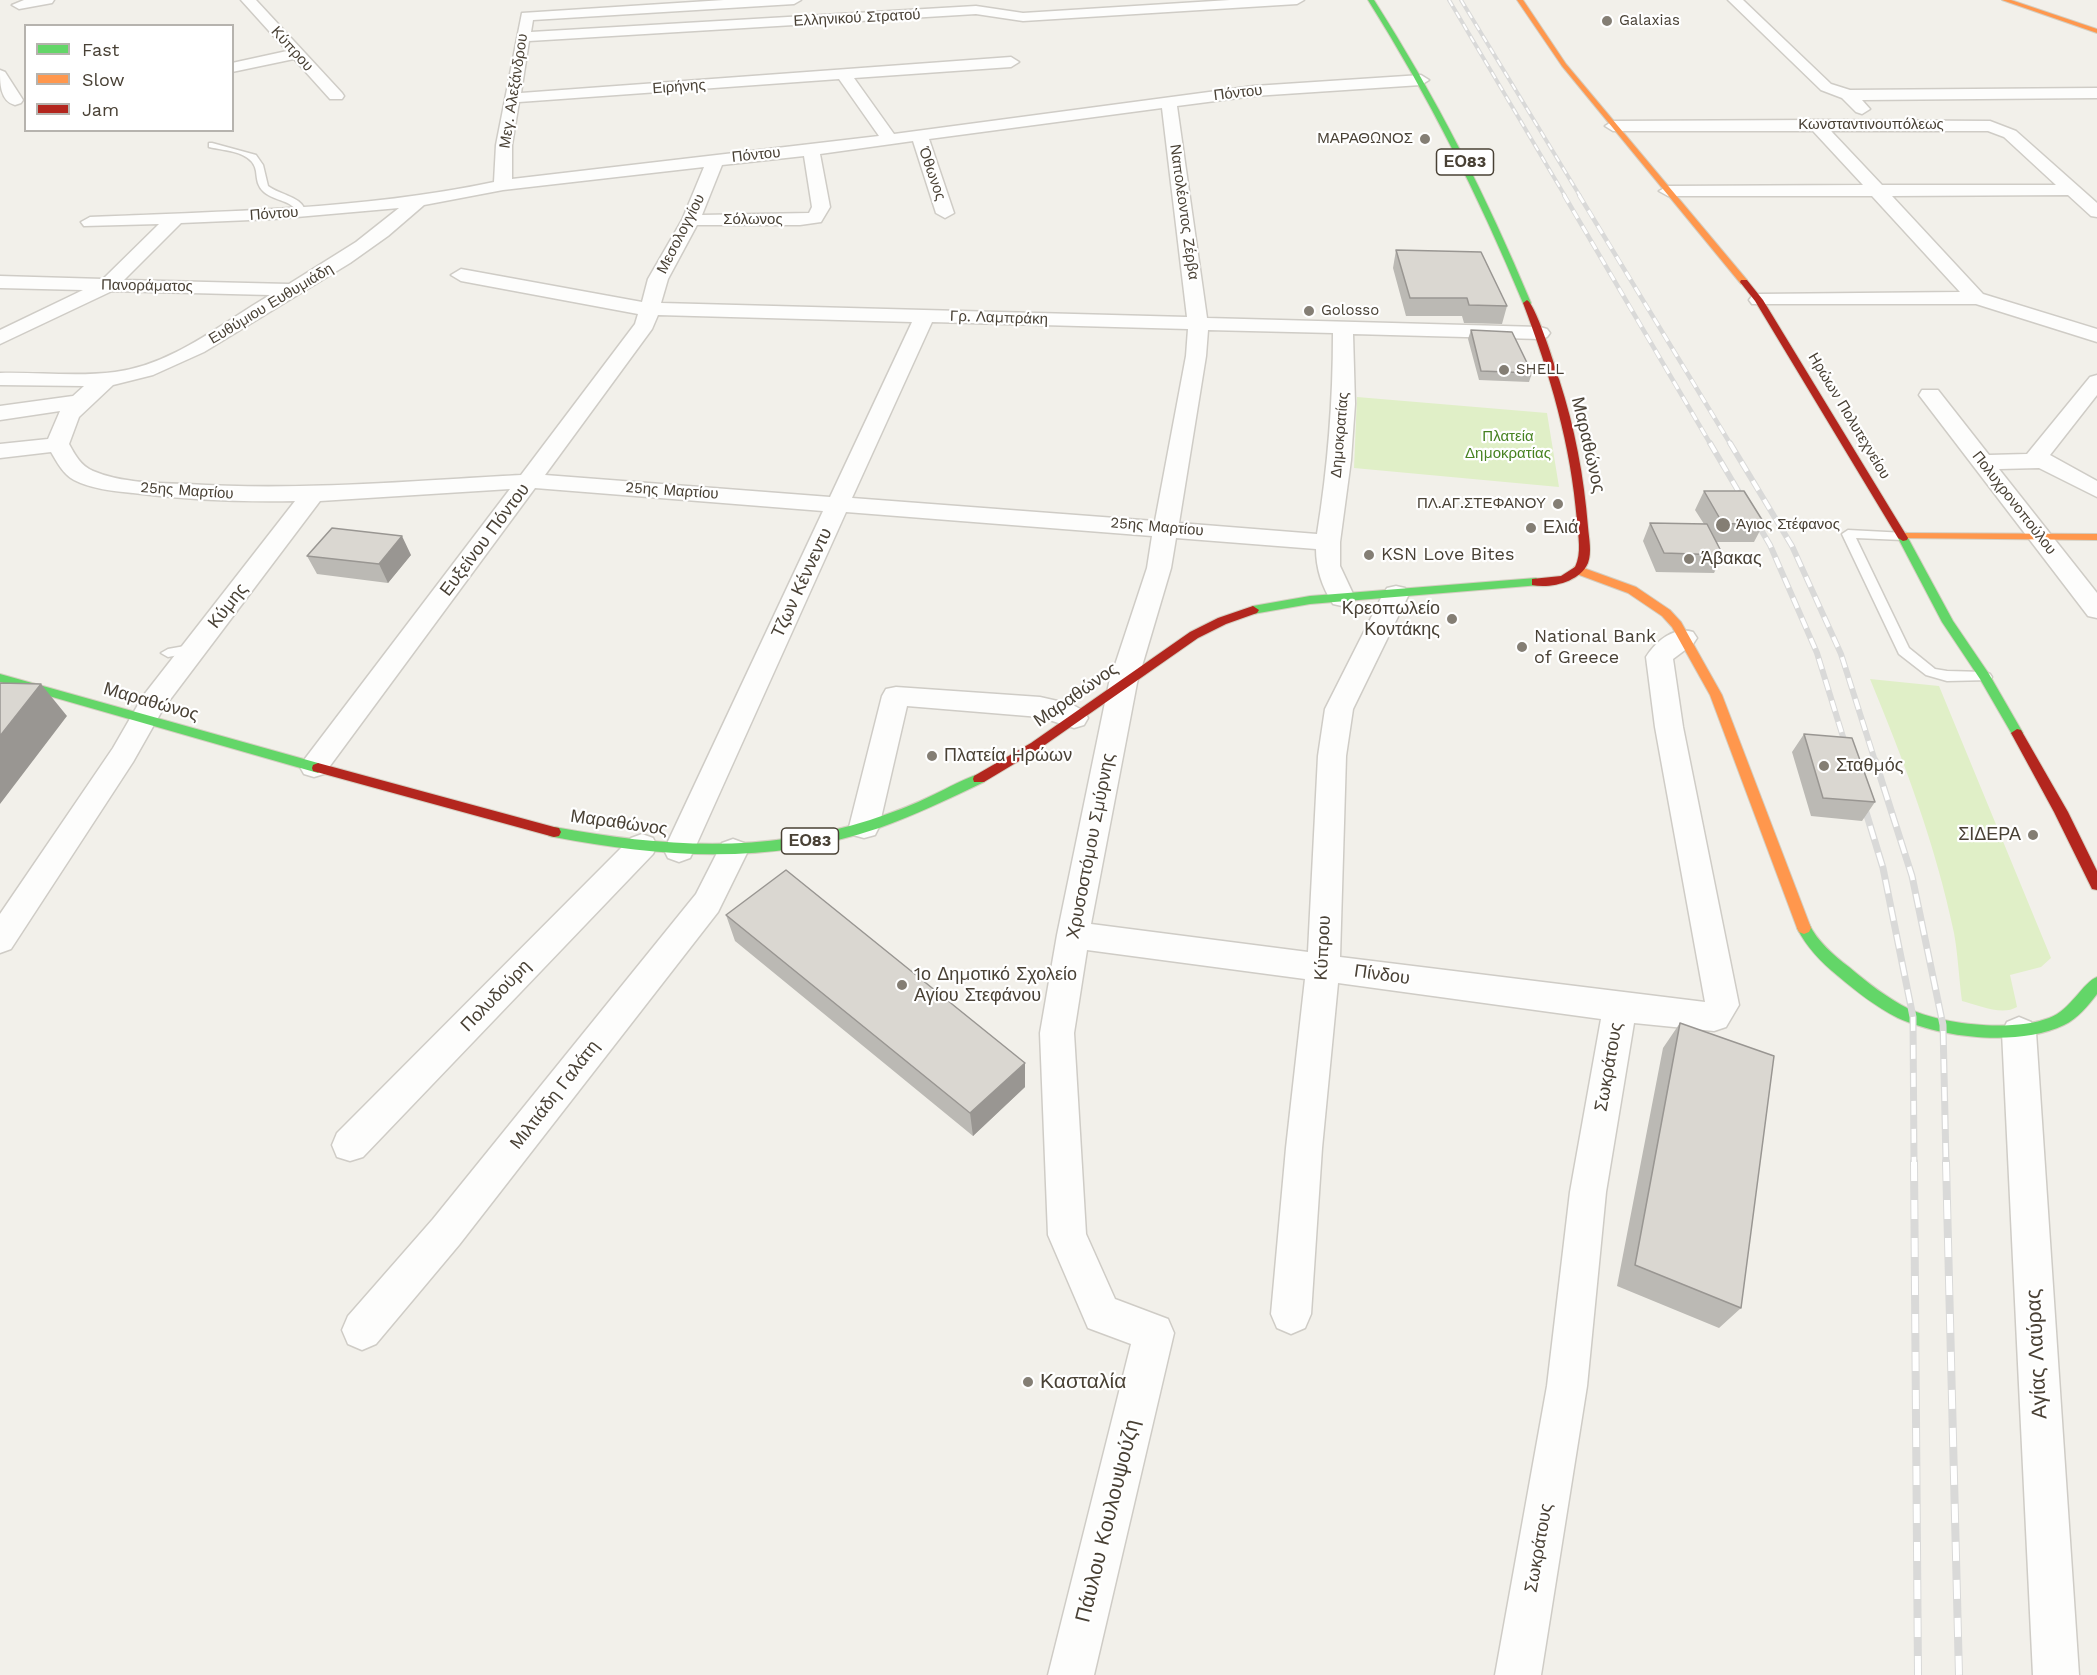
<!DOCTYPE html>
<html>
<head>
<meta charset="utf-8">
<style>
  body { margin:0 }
  #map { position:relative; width:2097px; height:1675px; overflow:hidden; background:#f2f0ea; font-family:"Work Sans",sans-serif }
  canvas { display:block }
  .legend { position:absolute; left:24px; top:24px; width:210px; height:108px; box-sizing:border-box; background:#fff; border:2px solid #b6b3ae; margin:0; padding:8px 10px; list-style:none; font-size:18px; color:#494135 }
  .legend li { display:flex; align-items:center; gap:12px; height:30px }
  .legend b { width:30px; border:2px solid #b6b3ae }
</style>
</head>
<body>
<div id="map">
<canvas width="2097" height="1675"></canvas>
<ul class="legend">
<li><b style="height:8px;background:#63d668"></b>Fast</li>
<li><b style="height:8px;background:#ff974d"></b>Slow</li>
<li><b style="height:8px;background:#b3261e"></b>Jam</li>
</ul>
</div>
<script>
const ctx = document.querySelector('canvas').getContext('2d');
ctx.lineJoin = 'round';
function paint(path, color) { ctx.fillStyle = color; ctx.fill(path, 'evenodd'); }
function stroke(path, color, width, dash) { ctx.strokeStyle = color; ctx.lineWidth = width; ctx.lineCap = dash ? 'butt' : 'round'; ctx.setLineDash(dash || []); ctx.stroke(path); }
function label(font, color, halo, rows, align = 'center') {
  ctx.font = font + ' "Work Sans",sans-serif'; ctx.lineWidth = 4.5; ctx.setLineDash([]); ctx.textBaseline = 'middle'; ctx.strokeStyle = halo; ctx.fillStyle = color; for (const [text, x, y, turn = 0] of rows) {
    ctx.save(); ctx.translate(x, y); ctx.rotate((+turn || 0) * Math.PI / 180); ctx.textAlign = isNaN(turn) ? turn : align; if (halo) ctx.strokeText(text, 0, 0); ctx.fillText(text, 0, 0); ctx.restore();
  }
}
paint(new Path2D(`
  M1357,397l190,16 12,74 -205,-19z
  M1870,679l69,7 112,272 -10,9 -31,8 6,27 1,5c-15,9 -39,-2 -55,-6 -3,-22 -4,-46 -8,-68 -18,-87 -50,-172 -84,-254z`), '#e0efc7');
const lane = new Path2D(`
  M212,143l44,12 7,10 5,21c11,9 38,11 37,28h-6c-8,-15 -23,-12 -35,-22 -7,-6 -7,-13 -8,-21 -3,-20 -31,-20 -47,-24v-4z
  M1848,530l58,3v6l-4,1 -46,-2 53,110 26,21 12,2 38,1 5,2 2,3 -2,3 -43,1 -21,-6 -27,-21 -57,-120z
  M196,644l7,4 -2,3 -33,6 -7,-4 7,-4z`);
const street = new Path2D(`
  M24,0h30l-2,3 -33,6 -7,-4z
  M241,0h15l86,93 2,3 -2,3h-12l-36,-40 -62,13v-9l55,-12z
  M724,0h77l-7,4 -261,16 -2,12 445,-26 47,7 207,-13h74l-7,4 -274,17 -47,-7 -447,27 -8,52 490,-36 8,5 -8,5 -157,11 40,56 360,-48 167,-11 8,5 -8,5 -167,11 -77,10 30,212 333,9 7,2 3,4 -3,4 -7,2 -187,-5 2,70 -4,56 -11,82v24l15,32 -4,6 -9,2 -9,-2c-11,-17 -17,-36 -17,-55l-140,-11 -5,30 -34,115 -46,241 217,28 10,-196 7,-47 58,-115 4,-6 9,-2 9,2 4,6 -56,115 -7,47 -6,201 365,45 -50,-275 -9,-70c10,-16 28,-31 47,-25l4,6 -4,6 -20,15 10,68 56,278 -13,22 -12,4 -80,-8 -28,169 -19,194 -46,289h-46l52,-289 23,-194 31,-173 -263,-36 -16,165 -11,166 -6,14 -14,6 -14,-6 -6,-14 15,-166 19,-169 -218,-29 -13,83 12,201 29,65 53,20 6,14 -80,342h-46l83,-331 -43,-16 -40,-93 -8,-202 17,-98 52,-252 38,-115 5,-32 -306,-24 -152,338 -4,8 -11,4 -11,-4 -4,-8 159,-339 -288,-23 -211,286 -10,3 -10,-3 -4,-7 4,-7 206,-271 -190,12 -157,208 -30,53 -122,187 -11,4v-39l113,-166 30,-52 152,-195c-54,1 -108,-1 -162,-8 -19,-2 -42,-4 -59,-13 -11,-6 -17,-18 -23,-28l-51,6v-14l48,-5 12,-28 -60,9v-14l73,-10 11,-10 -84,-1v-12c38,-1 77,4 115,-1 57,-7 107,-49 155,-77l-158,-4 -112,53v-14l83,-40 -83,-2v-12l103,3 56,-55 -75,2 -3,-4 9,-5c135,-6 272,-7 404,-35l2,-37 26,-132zM839,79l40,57 -367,43v-34l7,-43zM1162,108l25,209 -526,-14 7,-24 29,-54h103l21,-3 9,-15 -10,-53 93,-13 23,72 9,5 9,-5 -25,-74zM804,156l8,51 -3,6 -107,2 20,-50zM704,167l-22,53 -34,59 -6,23 -181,-33 -10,6 10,6 177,33 -3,10 -114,151c-111,6 -222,16 -334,9 -30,-1 -66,-1 -94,-13 -12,-5 -18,-16 -24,-27l10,-27 34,-32 40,-10 51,-23 146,-89 38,-27 36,-31 79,-15zM399,208l-43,34 -67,42 -165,-4 57,-57 93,-4zM658,315l254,7 -82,175 -285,-22 107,-146zM932,322l256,7 -2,27 -31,165 -303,-23zM1208,330l125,3c0,69 -5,133 -16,201l-138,-11 27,-167z
  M1728,0h15l88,84 19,6 247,-2v10l-235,2 8,9 -8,5 -6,-2 -14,-14 -21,-8z
  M0,70l5,2 18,28 -2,3 -6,2c-15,-4 -15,-22 -15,-35z
  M1817,120l173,1 26,10 81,72v14l-6,-1 -23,-21 -176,1 91,98 114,35v13l-121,-38h-224l-3,-4 3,-4 7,-2 201,-2 -88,-96h-204l-9,-5 9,-5 195,-1 -50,-54h-200l-8,-5 8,-5zM1831,131h157l16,6 52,48h-174z
  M2097,375v20l-47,60 47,26v16l-58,-29 -40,1 98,124v25l-9,-2 -169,-221 3,-5h16l51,65 38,-1 63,-77z
  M896,687l144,10 31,7 13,7 4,7 -4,7 -10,3 -34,-11 -133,-11 -28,121 -4,8 -11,3 -11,-3 -4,-8 33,-131 4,-7z
  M642,834l11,4 4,8 -4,8 -290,303 -13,4 -13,-4 -5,-12 5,-12 294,-295z
  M733,839l11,4 4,8 -30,61 -259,333 -83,99 -14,6 -14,-6 -6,-14 6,-14 85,-97 263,-325 26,-51z
  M2019,1017l12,5 5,10 43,643h-46l-31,-643 5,-10z`);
const fast = new Path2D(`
  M1368,0h6c62,97 113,197 157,303l-1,2 -7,-2c-44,-106 -94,-206 -155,-303z
  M1903,535l5,3 45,83 36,53 34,59 -2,3h-8l-33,-57 -38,-57 -44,-84z
  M1536,578l6,4 -2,3 -230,19 -57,10 -6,-4 6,-4 57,-10z
  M0,674l318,89 6,5 -6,5 -318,-91z
  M979,774l6,5 -1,3c-35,17 -69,33 -105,46 -108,37 -215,30 -325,9l-5,-1 -2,-4 2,-4 5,-1c110,20 207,27 316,-7 21,-7 43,-15 63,-25 15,-7 30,-16 46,-21z
  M1804,922l5,2c9,18 24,31 40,43 19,16 38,31 60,42 36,16 103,23 140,9 22,-8 34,-36 48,-41v17c-9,12 -20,25 -33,31 -46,22 -121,13 -166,-7 -22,-11 -41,-26 -60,-42 -17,-14 -31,-28 -41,-48l2,-4z`);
const slow = new Path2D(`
  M1517,0h6l43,64 181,216v4h-6l-179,-218z
  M2002,0h9l86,29v4z
  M1902,533l195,1v6l-199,-2v-4z
  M1578,566l58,21 34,23 11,12 41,73 89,233 -2,4 -5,2 -5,-2 -2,-4 -87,-233 -38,-68 -10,-11 -34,-23 -54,-20v-6z`);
const jam = new Path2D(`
  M1741,280h6l16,20 145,238 -1,2 -4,1 -5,-3 -143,-237 -15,-19z
  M1527,300c9,5 28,66 32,79 16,49 25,98 29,148 1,12 4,25 0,36 -8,19 -38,26 -56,22v-6l29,-3 14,-9c7,-14 3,-31 2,-46 -6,-76 -27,-147 -54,-218z
  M1253,606l6,4 -2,3 -31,11 -28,14 -159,111 -55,33h-10l-1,-3 1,-3 57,-33 159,-111 28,-14z
  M2017,729l4,1 47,82 29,59v19l-5,-1 -38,-77 -43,-79z
  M318,763l236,64 5,1 2,4 -2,4 -5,1 -241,-66 -1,-3 1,-3z`);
stroke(lane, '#cfccc6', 3);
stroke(street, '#cfccc6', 3);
stroke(fast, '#d4cec1', 2);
stroke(slow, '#d4cec1', 2);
stroke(jam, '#d4cec1', 2);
paint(lane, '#fdfdfc');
paint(street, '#fdfdfc');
paint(fast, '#63d668');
paint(slow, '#ff974d');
paint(jam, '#b3261e');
const railFar4 = new Path2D(`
  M1449,0l116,196
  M1461,0l119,196`);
const railFar3 = new Path2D(`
  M1564,195l147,250
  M1579,195l152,250`);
const railFar2 = new Path2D(`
  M1710,443l60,102 47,108 31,100
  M1730,443l62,103 49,108 34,107`);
const railFar1 = new Path2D(`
  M1875,760l37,116 31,149 3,139
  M1862,799l21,69 30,149 1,147`);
const rail = new Path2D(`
  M1914,1162l4,513
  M1946,1162l13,513`);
stroke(railFar4, '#d9d9d8', 4);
stroke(railFar3, '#d9d9d8', 4.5);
stroke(railFar2, '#d9d9d8', 6);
stroke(railFar1, '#d9d9d8', 7);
stroke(rail, '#d9d9d8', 8);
stroke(railFar4, '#fff', 2, [7]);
stroke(railFar3, '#fff', 3, [9]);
stroke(railFar2, '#fff', 4, [11]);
stroke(railFar1, '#fff', 4.5, [14]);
stroke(rail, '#fff', 6, [19]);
paint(new Path2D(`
  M1396,250l111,56 -5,18 -38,-1 -2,-7h-56l-13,-48z
  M1471,330l61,43 -3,9 -50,-2 -11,-41z
  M1704,491l60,32 -10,19h-37l6,13 -9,18 -58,-1 -13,-31 7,-18 54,1 -9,-14z
  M411,555l-23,28 -71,-9 -10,-18z
  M1804,734l71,68 -13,19 -51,-5 -19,-64z
  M726,915l299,172 -52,49 -238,-195z
  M1680,1023l61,285 -22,20 -102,-42 46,-238z`), '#bbb9b4');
paint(new Path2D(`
  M402,536l9,19 -23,28 -9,-19z
  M41,684l26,32 -67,88v-68z
  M1025,1063v24l-52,49 -3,-23z`), '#999692');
const building = new Path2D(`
  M1396,250l85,2 26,54 -38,-1 -2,-7h-57z
  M1471,330l41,2 20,41 -51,-2z
  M1704,491h40l20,32 -41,1z
  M1650,523l57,1 16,31 -59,-2z
  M332,528l70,8 -23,28 -72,-8z
  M0,683l41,1 -41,52z
  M1804,734l48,4 23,64 -52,-4z
  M786,870l239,193 -55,50 -244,-198z
  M1680,1023l94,33 -33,252 -106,-43z`);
paint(building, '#dad7d1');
stroke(building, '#999692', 1.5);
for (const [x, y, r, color] of [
  [1607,21,6,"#847e74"],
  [1425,139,6,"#847e74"],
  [1309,311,6,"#847e74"],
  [1504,370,6,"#847e74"],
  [1558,504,6,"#847e74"],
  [1723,525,8,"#847e74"],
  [1531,528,6,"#847e74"],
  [1369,555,6,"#847e74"],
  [1689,559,6,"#847e74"],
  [1452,619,6,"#847e74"],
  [1522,647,6,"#847e74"],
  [932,756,6,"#847e74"],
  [1824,766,6,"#847e74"],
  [2033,835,6,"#847e74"],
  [902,985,6,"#847e74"],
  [1028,1382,6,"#847e74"]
]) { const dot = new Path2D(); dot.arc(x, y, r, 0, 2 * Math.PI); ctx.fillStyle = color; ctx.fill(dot); stroke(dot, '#fff', 2); }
label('15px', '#494135', '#fff', [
  ["Ελληνικού Στρατού",857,18,-3],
  ["Κύπρου",292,49,48],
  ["Ειρήνης",679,87,-4],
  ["Μεγ. Αλεξάνδρου",514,91,-81],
  ["Πόντου",1238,93,-7],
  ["Κωνσταντινουπόλεως",1871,125],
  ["Πόντου",756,155,-6],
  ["Όθωνος",932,174,71],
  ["Ναπολέοντος Ζέρβα",1184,212,82],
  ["Πόντου",274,214,-4],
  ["Σόλωνος",753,220],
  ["Μεσολογγίου",681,234,-63],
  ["Πανοράματος",147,286,1],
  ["Ευθύμιου Ευθυμιάδη",271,304,-31],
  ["Γρ. Λαμπράκη",999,318,2],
  ["Ηρώων Πολυτεχνείου",1849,416,59],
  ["Δημοκρατίας",1340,435,-85],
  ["25ης Μαρτίου",187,491,4],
  ["25ης Μαρτίου",672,491,4],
  ["Πολυχρονοπούλου",2014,503,52],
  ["25ης Μαρτίου",1157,527,5]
]);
label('15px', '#494135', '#fff', [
  ["Galaxias",1619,21],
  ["ΜΑΡΑΘΩΝΟΣ",1413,139,"right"],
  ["Golosso",1321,311],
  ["SHELL",1516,370],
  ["ΠΛ.ΑΓ.ΣΤΕΦΑΝΟΥ",1546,504,"right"],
  ["Άγιος Στέφανος",1736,525]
], 'left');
label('15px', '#478221', '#fff', [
  ["Πλατεία",1508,437],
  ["Δημοκρατίας",1508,454]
]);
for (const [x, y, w] of [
  [1465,162,57],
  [810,841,57]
]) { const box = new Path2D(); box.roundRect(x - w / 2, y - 13, w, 26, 4.5); ctx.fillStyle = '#fff'; ctx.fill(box); stroke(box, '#494135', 1.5); }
label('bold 16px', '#494135', null, [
  ["ΕΟ83",1465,162],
  ["ΕΟ83",810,841]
]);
label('18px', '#494135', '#fff', [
  ["Μαραθώνος",1588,445,77],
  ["Ευξείνου Πόντου",485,540,-53],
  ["Τζων Κέννεντυ",802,583,-65],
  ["Κύμης",228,606,-52],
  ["Μαραθώνος",1076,695,-35],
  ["Μαραθώνος",151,702,16],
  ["Μαραθώνος",619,823,8],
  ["Χρυσοστόμου Σμύρνης",1091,846,-79],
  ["Κύπρου",1323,948,-87],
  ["Πίνδου",1382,975,8],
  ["Πολυδούρη",496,996,-46],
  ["Σωκράτους",1609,1067,-80],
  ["Μιλτιάδη Γαλάτη",555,1095,-52],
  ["Σωκράτους",1539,1548,-80]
]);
label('18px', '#494135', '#fff', [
  ["Ελιά",1543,528],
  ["KSN Love Bites",1381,555],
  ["Άβακας",1701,559],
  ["Κρεοπωλείο",1440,609,"right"],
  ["Κοντάκης",1440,630,"right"],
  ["National Bank",1534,637],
  ["of Greece",1534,658],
  ["Πλατεία Ηρώων",944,756],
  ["Σταθμός",1836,766],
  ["ΣΙΔΕΡΑ",2021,835,"right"],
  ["1ο Δημοτικό Σχολείο",914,975],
  ["Αγίου Στεφάνου",914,996]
], 'left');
label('21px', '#494135', '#fff', [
  ["Αγίας Λαύρας",2037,1354,-93],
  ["Πάυλου Κουλουψούζη",1108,1521,-76]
]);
label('21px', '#494135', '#fff', [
  ["Κασταλία",1040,1382]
], 'left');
</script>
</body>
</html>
